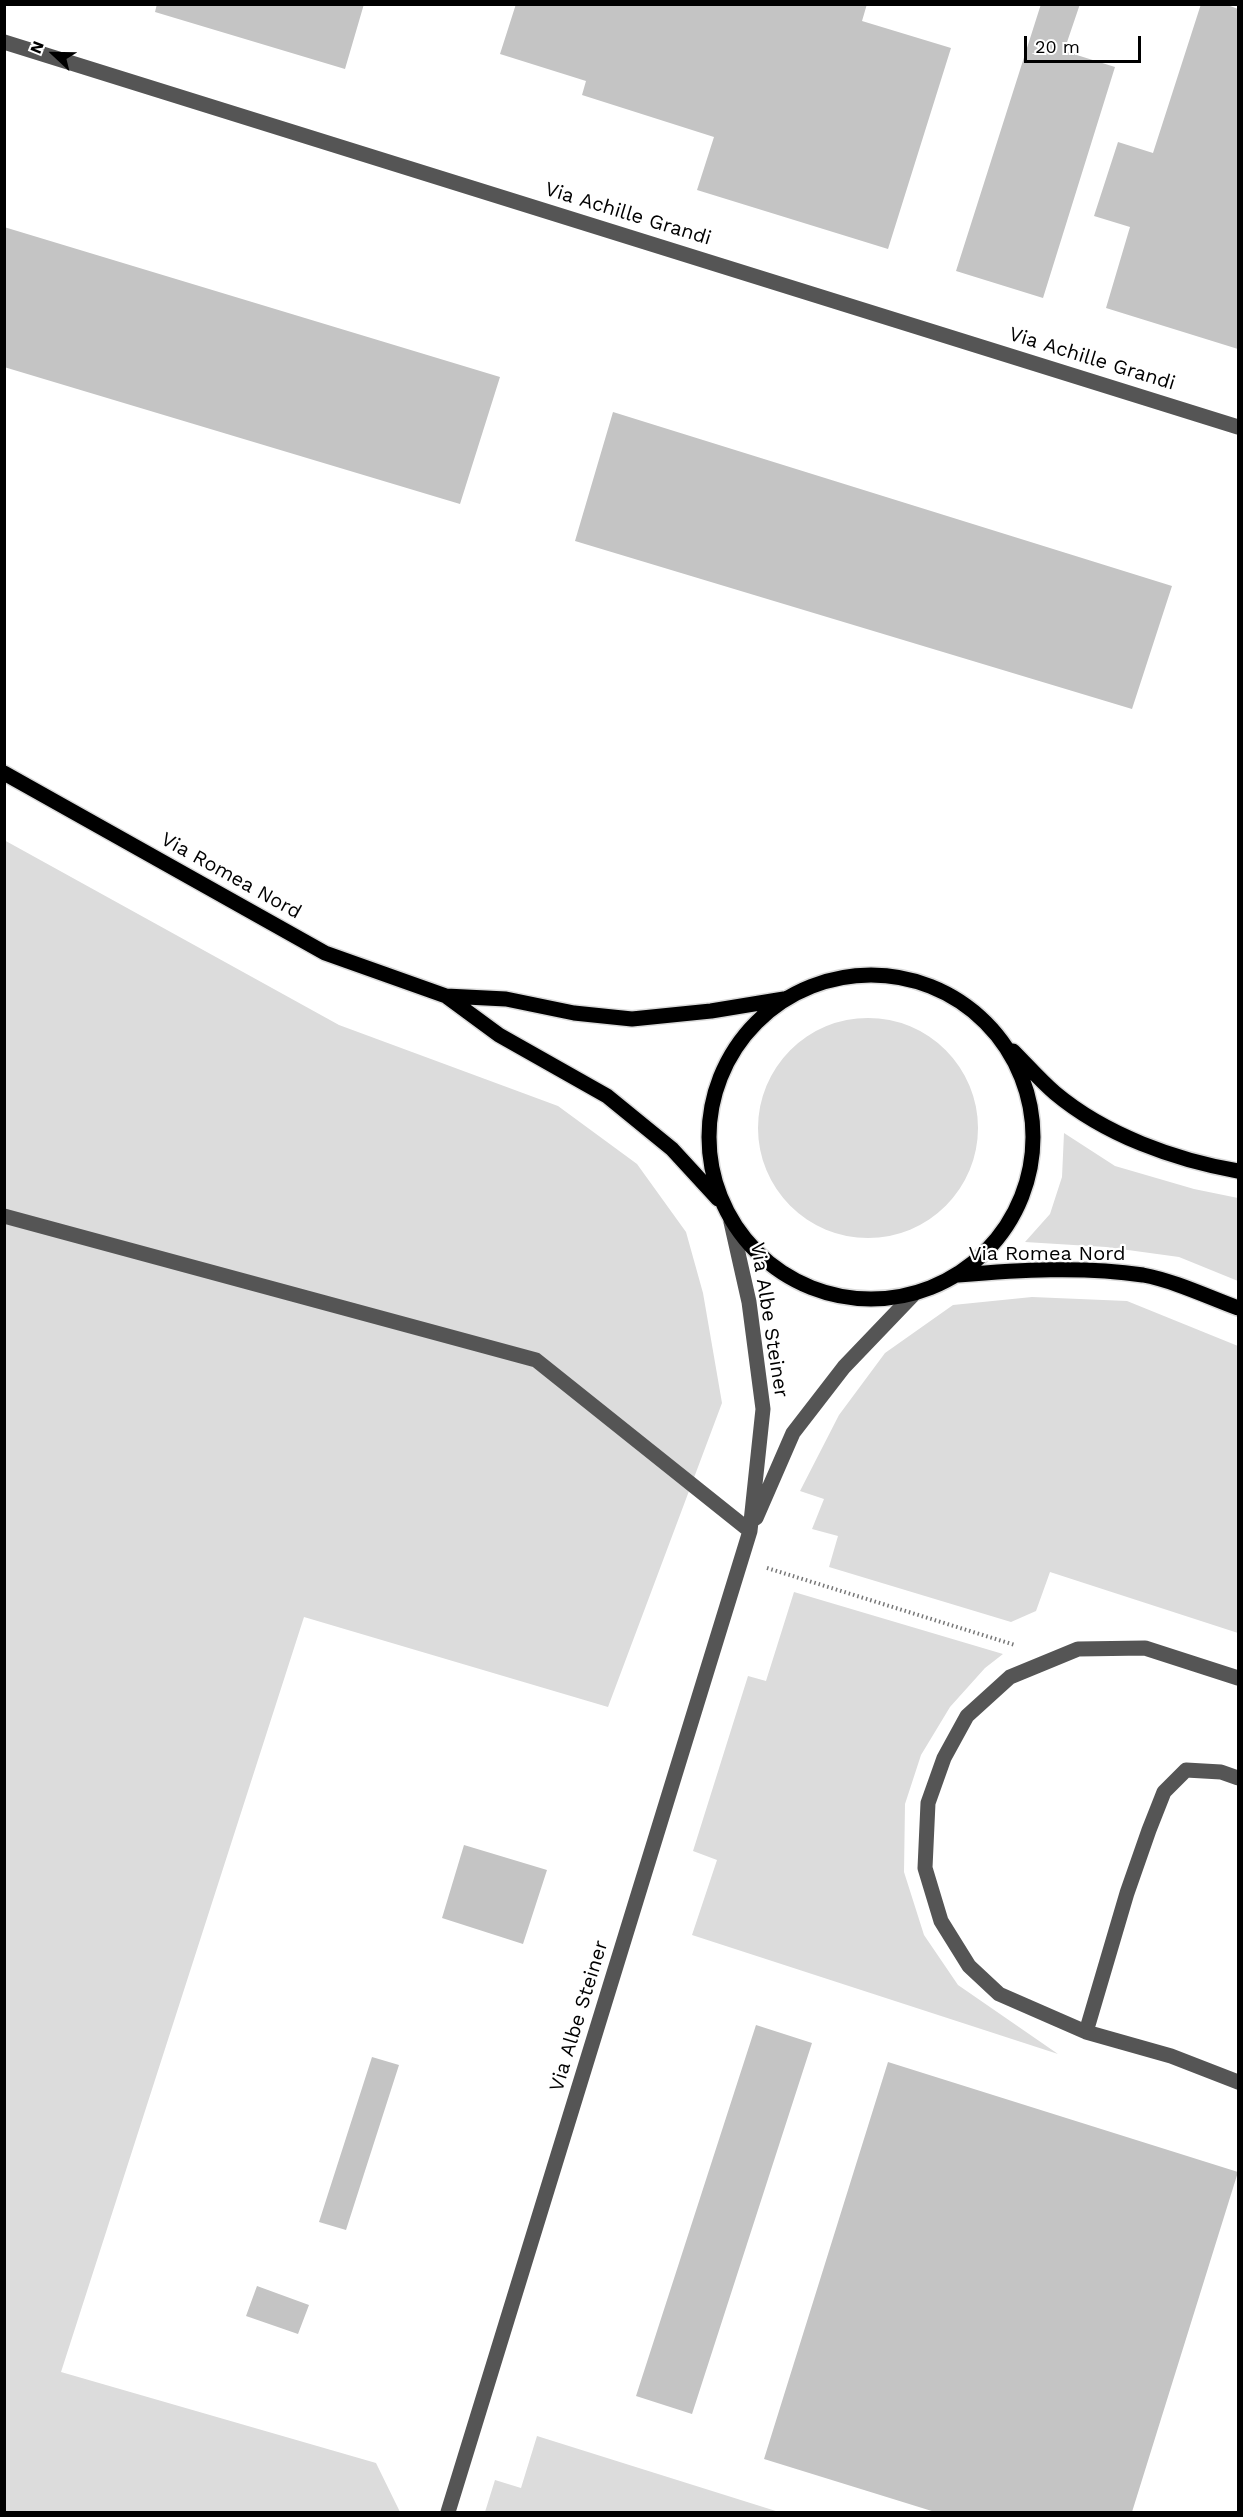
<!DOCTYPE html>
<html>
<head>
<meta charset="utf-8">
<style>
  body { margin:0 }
  #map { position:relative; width:1243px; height:2517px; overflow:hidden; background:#fff; font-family:"Work Sans",sans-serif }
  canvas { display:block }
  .frame { position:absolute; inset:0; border:6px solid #000; pointer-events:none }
  .north { position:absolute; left:24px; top:24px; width:60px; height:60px; -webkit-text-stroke:4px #fff; paint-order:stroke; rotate:292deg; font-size:16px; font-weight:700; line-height:24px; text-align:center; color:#000 }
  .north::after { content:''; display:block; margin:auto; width:21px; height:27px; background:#000; clip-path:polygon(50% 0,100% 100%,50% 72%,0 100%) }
  .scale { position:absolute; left:1024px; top:36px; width:117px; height:27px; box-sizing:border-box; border:3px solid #000; border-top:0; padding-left:8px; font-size:18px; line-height:21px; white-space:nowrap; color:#000; -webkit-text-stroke:4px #fff; paint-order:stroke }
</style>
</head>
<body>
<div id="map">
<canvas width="1243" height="2517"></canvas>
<div class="frame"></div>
<div class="north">N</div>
<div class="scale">20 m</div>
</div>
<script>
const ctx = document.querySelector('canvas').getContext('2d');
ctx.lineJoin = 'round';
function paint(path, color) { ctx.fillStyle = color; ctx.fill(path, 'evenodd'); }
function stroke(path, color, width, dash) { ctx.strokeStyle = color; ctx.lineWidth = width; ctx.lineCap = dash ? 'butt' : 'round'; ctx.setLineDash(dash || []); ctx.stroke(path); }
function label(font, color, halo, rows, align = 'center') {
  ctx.font = font + ' "Work Sans",sans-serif'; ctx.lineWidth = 4.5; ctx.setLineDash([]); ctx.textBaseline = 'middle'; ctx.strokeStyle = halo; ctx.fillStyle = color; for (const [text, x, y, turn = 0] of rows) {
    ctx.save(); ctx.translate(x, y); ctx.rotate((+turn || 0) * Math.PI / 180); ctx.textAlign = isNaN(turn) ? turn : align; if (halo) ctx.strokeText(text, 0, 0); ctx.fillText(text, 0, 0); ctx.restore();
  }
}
paint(new Path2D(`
  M4,840l335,185 219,81 79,58 49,68 17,61 19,110 -114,304 -304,-90 -243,755 315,91 24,49h-395z
  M758 1128a110 110 0 1 1 220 0a110 110 0 1 1-220 0Z
  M1064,1133l51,33 79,23 44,9v83l-59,-24 -73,-10 -81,-5 25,-28 12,-37z
  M1032,1297l95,4 111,45v287l-188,-61 -14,39 -25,11 -182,-55 9,-31 -26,-7 12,-30 -24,-8 39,-76 46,-62 68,-48z
  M794,1592l209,62 -18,14 -35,39 -29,48 -16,49 -1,68 20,63 34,50 100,69 -366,-119 25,-75 -24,-9 55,-175 18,5z
  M537,2436l242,76h-294l10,-32 26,8z`), '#dcdcdc');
paint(new Path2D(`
  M157,4h207l-19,65 -190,-57z
  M516,4h351l-5,17 89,27 -63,201 -191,-59 17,-53 -132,-42 4,-14 -86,-27z
  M1041,4h39l-16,47 51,16 -72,231 -87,-27z
  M1201,4h24l13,5v340l-132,-41 24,-81 -36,-11 24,-74 35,11z
  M4,227l496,150 -40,127 -456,-137z
  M613,412l559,174 -40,123 -557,-168z
  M464,1845l83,25 -24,74 -81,-26z
  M756,2025l56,18 -120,371 -56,-18z
  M372,2057l27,8 -53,165 -27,-8z
  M888,2062l350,110 -106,340h-197l-171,-53z
  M257,2286l52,19 -11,29 -52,-18z`), '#c4c4c4');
const major = new Path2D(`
  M4,773l321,180 121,43 60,3 68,14 58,6 79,-8 73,-12
  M709 1137a162 162 0 1 1 324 0a162 162 0 1 1-324 0Z
  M446,996l53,39 108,61 65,53 46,50
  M1013,1051c14,14 27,29 42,42 50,42 120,67 183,78
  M958,1275c60,-5 125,-9 185,0 32,6 65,22 95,33`);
stroke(major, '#dbdbdb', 18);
stroke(new Path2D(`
  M767,1568l248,77`), '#777', 4, [1.5, 3]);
stroke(new Path2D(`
  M4,42l1234,385
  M4,1216l532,144 214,171
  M756,1518l37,-85 51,-66 68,-71
  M1238,1678l-93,-30 -67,1 -68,28 -43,39 -23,42 -16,45 -3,65 16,53 28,45 30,28 87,38 85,24 67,26
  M1086,2032l41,-139 22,-63 15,-38 22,-22 35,2 17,6
  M448,2512l302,-981 13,-122 -14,-107 -18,-80`), '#555', 15);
stroke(major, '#000', 15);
label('20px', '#000', '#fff', [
  ["Via Achille Grandi",628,214,17],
  ["Via Achille Grandi",1092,359,17],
  ["Via Romea Nord",231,876,29],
  ["Via Romea Nord",1047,1254],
  ["Via Albe Steiner",769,1320,81],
  ["Via Albe Steiner",579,2016,-73]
]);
</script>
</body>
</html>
